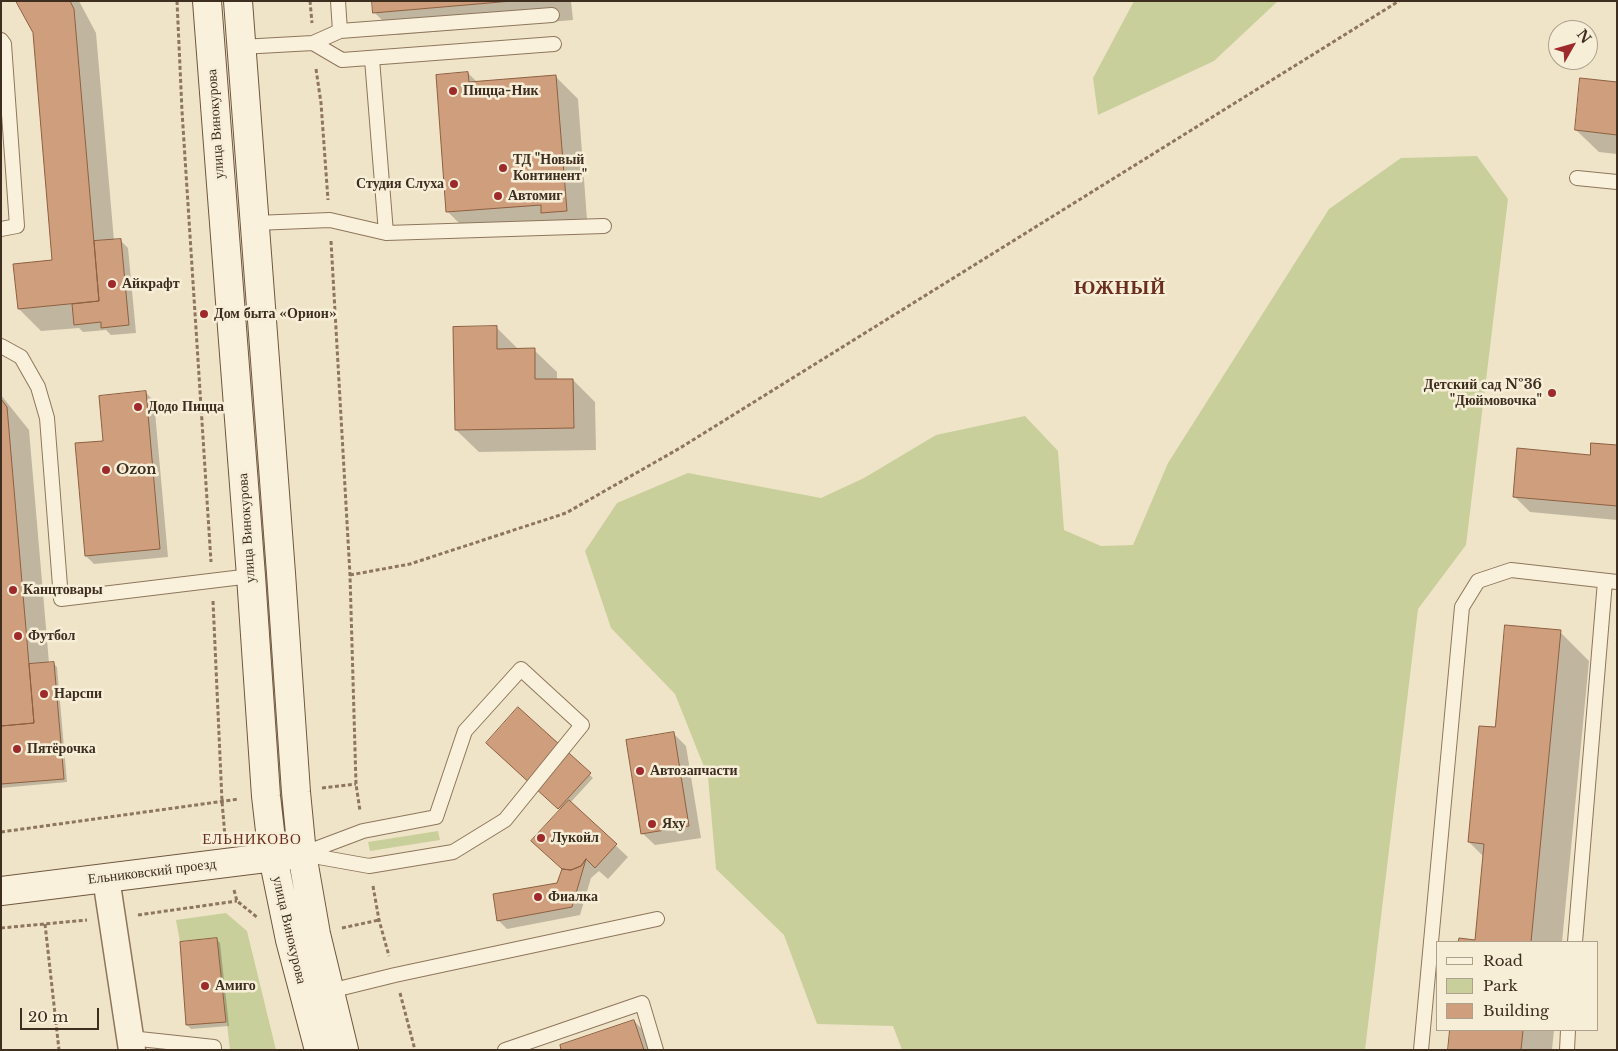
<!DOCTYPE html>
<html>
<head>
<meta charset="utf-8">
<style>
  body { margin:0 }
  #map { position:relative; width:1618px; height:1051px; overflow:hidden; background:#f0e4c8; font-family:"Libre Baskerville",serif }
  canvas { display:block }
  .frame { position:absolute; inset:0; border:2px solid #3d2e20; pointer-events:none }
  .legend { position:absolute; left:1436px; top:941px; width:162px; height:90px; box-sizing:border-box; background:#f7eed8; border:1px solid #ada18e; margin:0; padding:6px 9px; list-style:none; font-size:15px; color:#3d2e20 }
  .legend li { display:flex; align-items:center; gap:10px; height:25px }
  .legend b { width:25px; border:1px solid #ada18e }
  .north { position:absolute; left:1548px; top:20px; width:50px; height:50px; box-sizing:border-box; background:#f7eed8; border:1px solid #ada18e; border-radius:50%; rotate:52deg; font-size:14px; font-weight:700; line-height:20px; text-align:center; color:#3d2e20 }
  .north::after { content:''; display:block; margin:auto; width:18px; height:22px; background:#9e2a2b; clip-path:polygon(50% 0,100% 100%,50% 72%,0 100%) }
  .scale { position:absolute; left:20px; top:1008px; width:79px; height:22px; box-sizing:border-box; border:2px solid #3d2e20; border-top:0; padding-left:6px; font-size:15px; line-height:18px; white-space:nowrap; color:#3d2e20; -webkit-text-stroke:4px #f7eed8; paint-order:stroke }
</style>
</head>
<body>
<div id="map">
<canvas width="1618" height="1051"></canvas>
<div class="frame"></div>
<ul class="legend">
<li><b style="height:6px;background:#faf1dc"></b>Road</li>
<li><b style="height:14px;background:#c9cf9b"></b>Park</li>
<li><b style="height:14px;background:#cf9f7d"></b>Building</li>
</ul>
<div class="north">N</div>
<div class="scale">20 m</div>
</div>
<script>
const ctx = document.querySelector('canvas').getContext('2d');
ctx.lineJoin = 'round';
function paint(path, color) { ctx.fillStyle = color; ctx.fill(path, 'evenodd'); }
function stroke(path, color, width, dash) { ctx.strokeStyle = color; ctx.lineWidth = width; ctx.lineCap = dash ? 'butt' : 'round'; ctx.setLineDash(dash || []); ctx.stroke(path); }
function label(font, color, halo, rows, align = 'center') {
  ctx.font = font + ' "Libre Baskerville",serif'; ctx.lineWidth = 5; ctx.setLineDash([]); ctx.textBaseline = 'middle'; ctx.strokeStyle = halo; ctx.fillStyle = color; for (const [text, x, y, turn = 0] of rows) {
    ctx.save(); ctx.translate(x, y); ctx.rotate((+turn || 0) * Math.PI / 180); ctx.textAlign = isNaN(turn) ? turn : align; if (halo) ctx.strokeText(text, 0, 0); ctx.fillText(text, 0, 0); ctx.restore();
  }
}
paint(new Path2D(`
  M1134,1h144l-64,60 -116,54 -5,-37z
  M1477,156l31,43 -42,346 -48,64 -53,441h-463l-9,-24 -76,-2 -33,-89 -68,-66 -8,-92 -33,-83 -64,-66 -26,-77 32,-48 71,-30 133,25 43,-20 72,-43 89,-19 33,35 6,79 37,16 32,-1 35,-82 161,-254 72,-51z
  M438,831l2,9 -70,11 -2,-9z
  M226,913l21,18 29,119h-46l-13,-112 -37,4 -4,-22z`), '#c9cf9b');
paint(new Path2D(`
  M17,1h62l17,32 18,208 6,-1 8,8 8,85 -25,2 -5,-5 -23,2 -4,-4 -38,3 -22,-22 35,-48 -20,-229z
  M373,1h198l2,19 -176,15 -23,-23z
  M468,73l9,9 79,-5 22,22 10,134 -23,2 -8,-8 -87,7 -23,-23z
  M1617,83v71l-18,-2 -23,-22z
  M496,327l23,23h15l23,22v8h16l22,22 1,48 -117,2 -23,-22z
  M146,393l8,8 14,156 -74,7 -8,-8 18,-114z
  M1,395l28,35 20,233h4l4,4 10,115 -66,6z
  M1617,446v74l-87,-8 -16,-16z
  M1560,632l29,29 -27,281h-102v-3l16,2 8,-84 -15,-15 27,-113z
  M519,709l74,69 -23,25 58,54 -20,22 -9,-8 -8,7 -11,37 -73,14 -8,-8 59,-37 5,-15 -2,-59 -73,-67z
  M674,734l12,12 15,92 -46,7 -13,-12z
  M216,939l4,4 9,83 -38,3 -4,-4z
  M634,1021l12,12 5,17h-88z
  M1451,1030h103l-2,20h-102z`), '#0003');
const building = new Path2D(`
  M16,1h54l4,8 25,292 -81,8 -5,-45 39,-4 -19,-227z
  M372,1h140l-139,12z
  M468,72l1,10 87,-7 11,136 -26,2v-8l-95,7 -10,-137z
  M1580,78l37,4v53l-42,-5z
  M121,239l8,86 -28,3v-6l-27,3 -2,-21 27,-3 -5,-60z
  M497,326v23l38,-1v31h38l1,49 -119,2 -2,-103z
  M146,391l14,158 -75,7 -10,-113 28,-2 -4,-45z
  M1,399l6,8 27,316 -33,3z
  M1591,443l26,2v61l-104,-9 4,-49 73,7z
  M1505,625l56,5 -30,312h-73l1,-4 16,2 9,-96 -16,-2 11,-116 16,1z
  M54,662l10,117 -63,5v-58l33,-3 -5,-59z
  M518,707l73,66 -33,36 -72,-66z
  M674,732l15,94 -48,8 -15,-94z
  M569,800l48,44 -22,24 -9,-9 -5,7 -10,4 -9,-1 -31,-28z
  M586,859l-14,48 -75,14 -4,-27 64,-11 5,-14 9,1 10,-4z
  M217,938l9,84 -40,3 -6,-83z
  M634,1020l10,30h-83l-1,-5z
  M1450,1030h73l-2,20h-73z`);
paint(building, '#cf9f7d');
stroke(building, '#8d5f41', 1);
const lane = new Path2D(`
  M338,1l2,30
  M1,40l3,4 13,182 -16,3
  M313,43l29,17 212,-16
  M241,47l72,-4 27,-12 212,-16
  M372,59l14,174
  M1577,178l40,4
  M255,223l75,-3 56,13 218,-7
  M1,346l20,11 17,30 9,31 14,181 190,-23
  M521,669l61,56 -77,95 -52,32 -84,14 -67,-12 61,-23 73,-14 29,-86z
  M1575,942l30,-361
  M330,991l65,-16 262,-56
  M130,1038l84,9v3
  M505,1050l137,-47 14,47
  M1421,1050l41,-443 16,-26 33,-11 106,12
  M1567,1050l1,-20`);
const street = new Path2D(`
  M106,878l26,172`);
const secondary = new Path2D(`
  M207,1l44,575 15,220 7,61 17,83 29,110
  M238,1l43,572 15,219 6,62 14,80 28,116
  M1,891l289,-36`);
stroke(lane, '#8d765c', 16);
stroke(street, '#8d765c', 29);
stroke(secondary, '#6f573f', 30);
stroke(new Path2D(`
  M177,1l5,110 29,451
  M310,1l2,22
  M316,69l5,34 7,97
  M331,241l19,334 6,209 4,27
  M350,575l60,-11 156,-51 114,-65 719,-447
  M213,601l9,200 3,36
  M322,788l34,-4
  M1,832l238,-33
  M373,886l6,34 10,36
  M234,890l3,11 21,17
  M138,915l99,-14
  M45,924l14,126
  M1,928l86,-8
  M342,928l37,-8
  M400,993l15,57`), '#8d765c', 3, [4, 2.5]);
stroke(lane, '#faf1dc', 14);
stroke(street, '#faf1dc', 26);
stroke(secondary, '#faf1dc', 28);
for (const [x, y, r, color] of [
  [453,91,5,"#9e2a2b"],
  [503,168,5,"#9e2a2b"],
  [454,184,5,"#9e2a2b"],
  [498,196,5,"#9e2a2b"],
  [112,284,5,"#9e2a2b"],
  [204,314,5,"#9e2a2b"],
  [1552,393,5,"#9e2a2b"],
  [138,407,5,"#9e2a2b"],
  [106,470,5,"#9e2a2b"],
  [13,590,5,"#9e2a2b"],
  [18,636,5,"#9e2a2b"],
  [44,694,5,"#9e2a2b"],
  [17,749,5,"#9e2a2b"],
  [640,771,5,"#9e2a2b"],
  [652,824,5,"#9e2a2b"],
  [541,838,5,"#9e2a2b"],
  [538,897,5,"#9e2a2b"],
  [205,986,5,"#9e2a2b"]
]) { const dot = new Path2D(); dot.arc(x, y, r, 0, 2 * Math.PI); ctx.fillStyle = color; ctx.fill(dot); stroke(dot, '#f7eed8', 2); }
label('bold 14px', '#3d2e20', '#f7eed8', [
  ["Пицца-Ник",463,91],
  ["ТД \"Новый",513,160],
  ["Континент\"",513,176],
  ["Студия Слуха",444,184,"right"],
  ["Автомиг",508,196],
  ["Айкрафт",122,284],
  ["Дом быта «Орион»",214,314],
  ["Детский сад №36",1542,385,"right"],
  ["\"Дюймовочка\"",1542,401,"right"],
  ["Додо Пицца",148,407],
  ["Ozon",116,470],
  ["Канцтовары",23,590],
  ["Футбол",28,636],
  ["Нарспи",54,694],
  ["Пятёрочка",27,749],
  ["Автозапчасти",650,771],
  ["Яху",662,824],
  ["Лукойл",551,838],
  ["Фиалка",548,897],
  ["Амиго",215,986]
], 'left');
label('14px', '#3d2e20', '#f7eed8', [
  ["улица Винокурова",216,124,-94],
  ["улица Винокурова",247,528,-94],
  ["Ельниковский проезд",152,872,-7],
  ["улица Винокурова",289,930,77]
]);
ctx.letterSpacing = '1px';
label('15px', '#6b2e1e', '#f7eed8', [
  ["ЕЛЬНИКОВО",252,840]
]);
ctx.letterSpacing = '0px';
ctx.letterSpacing = '1px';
label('bold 19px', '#6b2e1e', '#f7eed8', [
  ["ЮЖНЫЙ",1120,289]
]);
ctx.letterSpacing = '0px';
</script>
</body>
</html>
